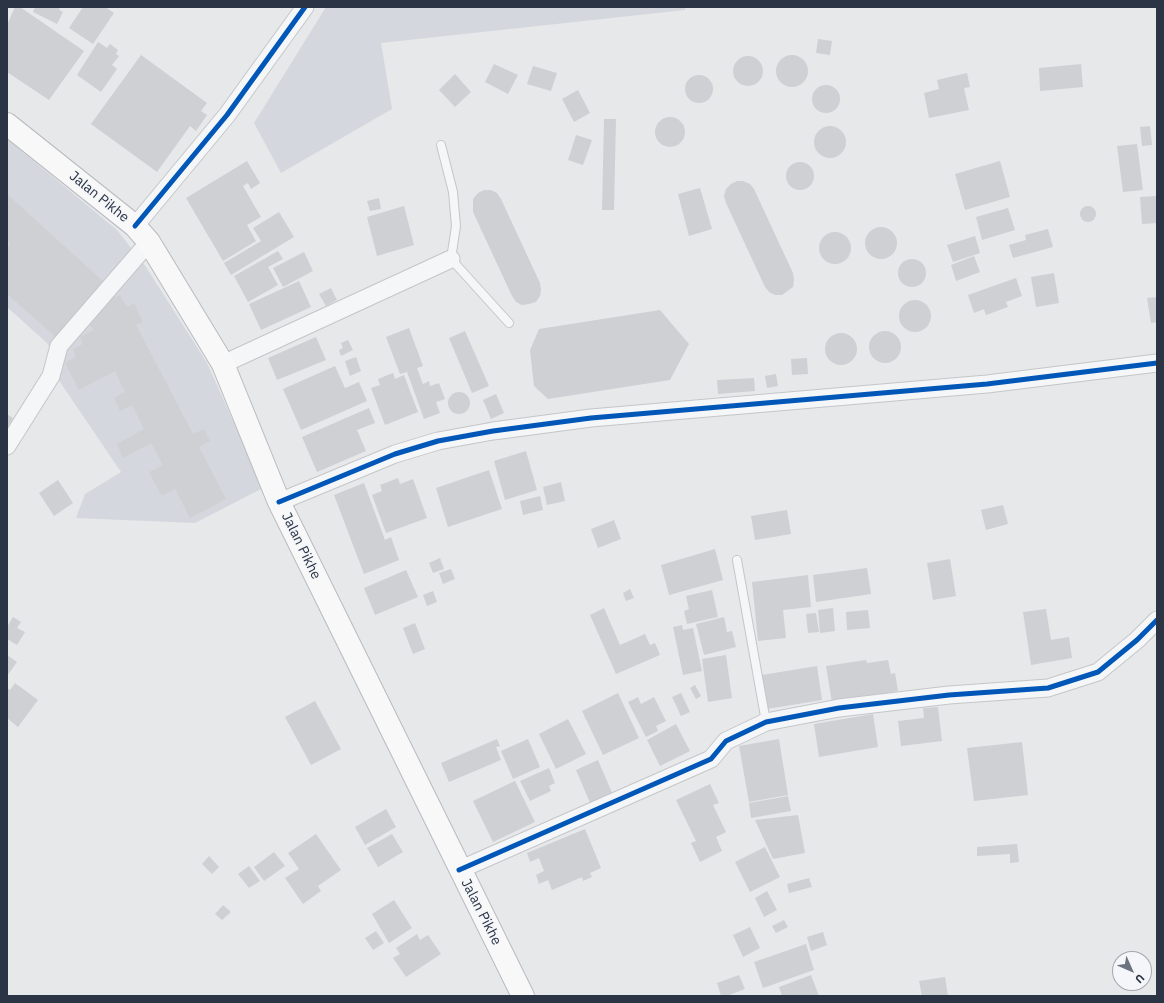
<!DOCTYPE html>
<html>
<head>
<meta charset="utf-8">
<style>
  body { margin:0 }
  #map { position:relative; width:1164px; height:1003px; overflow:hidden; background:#e6e8ea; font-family:"IBM Plex Sans",sans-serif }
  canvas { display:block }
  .frame { position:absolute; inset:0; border:8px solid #2b3445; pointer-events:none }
  .north { position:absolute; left:1112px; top:951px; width:40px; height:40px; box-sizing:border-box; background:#f4f6f9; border:1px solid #a4a8b1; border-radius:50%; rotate:135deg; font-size:11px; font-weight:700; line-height:16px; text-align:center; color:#2b3445 }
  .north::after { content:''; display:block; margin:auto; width:14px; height:18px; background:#6c737f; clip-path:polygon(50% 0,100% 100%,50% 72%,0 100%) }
</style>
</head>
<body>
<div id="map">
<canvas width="1164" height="1003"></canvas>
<div class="frame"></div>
<div class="north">U</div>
</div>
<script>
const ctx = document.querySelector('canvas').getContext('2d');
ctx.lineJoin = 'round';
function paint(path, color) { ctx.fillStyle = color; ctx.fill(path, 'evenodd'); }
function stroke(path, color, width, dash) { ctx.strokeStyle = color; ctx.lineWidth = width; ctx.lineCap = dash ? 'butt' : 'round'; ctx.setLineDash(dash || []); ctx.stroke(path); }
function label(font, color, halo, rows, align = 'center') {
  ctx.font = font + ' "IBM Plex Sans",sans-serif'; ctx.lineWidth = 3; ctx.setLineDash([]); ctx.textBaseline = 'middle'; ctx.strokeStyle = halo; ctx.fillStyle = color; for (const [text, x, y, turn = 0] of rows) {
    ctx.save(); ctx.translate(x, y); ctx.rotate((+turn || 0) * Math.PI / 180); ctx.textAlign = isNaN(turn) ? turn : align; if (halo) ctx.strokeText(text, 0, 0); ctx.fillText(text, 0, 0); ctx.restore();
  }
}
paint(new Path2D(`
  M326,7h359v3l-304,33 11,66 -111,64 -27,-50z
  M7,139l110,91 29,37 61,96 56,125 -68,35 -119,-5 9,-24 36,-22 -63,-93 -10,-35 -41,-37z`), '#d4d7dd');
paint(new Path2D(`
  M15,7h5l64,44 -35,49 -42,-28v-47z
  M35,7h25l-1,3 4,2 -6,12 -24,-12z
  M83,7h22l9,6 -21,31 -24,-16z
  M818,39l14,2 -2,14 -14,-2z
  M98,42l9,6 3,-4 8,6 -2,4 3,2 -7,9 5,4 -16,23 -24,-17z
  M141,55l66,48 -6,8 6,4 -11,16 -6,-5 -33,46 -66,-48z
  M776 71a16 16 0 1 1 32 0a16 16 0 1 1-32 0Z
  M733 71a15 15 0 1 1 30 0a15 15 0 1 1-30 0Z
  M494,64l24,11 -10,19 -23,-12z
  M1081,64l2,23 -43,4 -1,-23z
  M533,66l24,7 -6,18 -24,-7z
  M967,73l3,14 -6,1 5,22 -40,8 -5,-25 15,-4 -2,-9z
  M455,74l16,18 -16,15 -16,-17z
  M685 89a14 14 0 1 1 28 0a14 14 0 1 1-28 0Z
  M812 99a14 14 0 1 1 28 0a14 14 0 1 1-28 0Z
  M578,90l12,23 -16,9 -12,-23z
  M655 132a15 15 0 1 1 30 0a15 15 0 1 1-30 0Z
  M604,119h12l-2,91h-12z
  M814 142a16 16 0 1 1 32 0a16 16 0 1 1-32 0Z
  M1150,126l2,19 -10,1 -2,-19z
  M576,135l16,5 -9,25 -15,-5z
  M1137,144l6,46 -20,2 -6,-46z
  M247,161l13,22 -9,6 -3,-6 -5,3 18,31 -14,8 9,16 -33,20 -37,-63z
  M1000,161l10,36 -45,13 -10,-36z
  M786 176a14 14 0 1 1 28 0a14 14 0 1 1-28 0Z
  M737,181h6l7,3 4,5 39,84 1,7 -1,7 -11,8h-7l-6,-3 -4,-5 -39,-84 -2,-7 2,-7 5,-5z
  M700,188l12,41 -23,7 -11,-42z
  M484,190h7l6,3 4,6 39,84 1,7 -1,6 -4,6 -7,2 -7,1 -6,-3 -4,-6 -39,-84v-13l5,-6z
  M7,194l99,90 -49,54 -50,-44v-45l4,-5 -4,-3z
  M1157,196v27l-15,1 -2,-27z
  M379,198l2,11 -11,2 -3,-10z
  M1080 214a8 8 0 1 1 16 0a8 8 0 1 1-16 0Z
  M404,206l10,39 -37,11 -10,-39z
  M1008,208l7,22 -33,10 -6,-23z
  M279,212l15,25 -63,38 -7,-12 37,-22 -8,-13z
  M865 243a16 16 0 1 1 32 0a16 16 0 1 1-32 0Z
  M1048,229l5,18 -40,11 -4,-13 17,-5 -1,-5z
  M819 248a16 16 0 1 1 32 0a16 16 0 1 1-32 0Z
  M975,236l5,17 -27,9 -6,-17z
  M278,251l5,8 -15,8 10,18 -30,17 -14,-26z
  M304,252l9,19 -30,16 -10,-19z
  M974,256l6,16 -24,9 -5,-16z
  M898 273a14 14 0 1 1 28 0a14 14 0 1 1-28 0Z
  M1054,273l5,30 -23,4 -5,-30z
  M1016,278l6,18 -16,6 2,5 -22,8 -2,-6 -10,4 -6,-18z
  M299,281l12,26 -50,23 -12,-26z
  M331,288l6,12 -11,6 -7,-12z
  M120,295l7,12 7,-4 9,19 -7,3 57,109 11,-5 6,12 -11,6 27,52 -36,19 -15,-29 -13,7 -13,-24 14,-7 -12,-22 -28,15 -6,-14 27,-15 -12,-24 -12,6 -6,-13 11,-6 -10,-21 -36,19 -14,-27 11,-6 -3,-8 10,-5 -3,-7 14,-7 -4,-5 22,-26z
  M1157,297v25l-6,1 -4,-25z
  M899 316a16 16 0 1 1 32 0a16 16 0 1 1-32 0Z
  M660,310l29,34 -19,36 -122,19 -14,-13 -4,-36 9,-21z
  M409,328l14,38 -6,2 6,16 6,-3 1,5 9,-3 6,16 -9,3 4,11 -16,6 -17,-47 -7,2 -14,-37z
  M465,331l24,55 -17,7 -23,-55z
  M869 347a16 16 0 1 1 32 0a16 16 0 1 1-32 0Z
  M825 349a16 16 0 1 1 32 0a16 16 0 1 1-32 0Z
  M316,337l10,23 -49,20 -9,-22z
  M348,340l5,10 -12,6 -2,-6 4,-2 -2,-5z
  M356,357l5,14 -11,5 -5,-15z
  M807,358l1,16 -16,1 -1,-16z
  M335,366l10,22 14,-6 8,19 -66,29 -18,-41z
  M393,373l2,6 9,-4 14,37 -33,13 -14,-37 9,-3 -2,-6z
  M776,374l2,12 -11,2 -2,-12z
  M754,378l1,13 -37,3 -1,-14z
  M448 403a11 11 0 1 1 22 0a11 11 0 1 1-22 0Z
  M496,394l8,19 -13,6 -8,-19z
  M369,408l6,15 -18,7 9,21 -49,21 -15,-35z
  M7,414l6,4 -6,10z
  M526,451l11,39 -32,10 -11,-39z
  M489,470l13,39 -54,18 -12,-39z
  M398,478l2,6 13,-5 14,39 -41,15 -14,-38 10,-4 -2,-6z
  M58,480l15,23 -19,13 -15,-23z
  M561,482l4,19 -18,4 -4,-18z
  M364,483l21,57 6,-3 8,23 -35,14 -30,-79z
  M540,496l3,14 -20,5 -3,-14z
  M1003,505l5,19 -22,6 -5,-20z
  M787,510l4,24 -36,6 -4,-24z
  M614,520l7,19 -23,9 -7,-19z
  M715,549l8,31 -54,15 -8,-30z
  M440,558l4,11 -11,4 -4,-10z
  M950,559l6,37 -23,4 -6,-37z
  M867,568l4,26 -55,8 -3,-27z
  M451,569l4,10 -12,5 -4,-11z
  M406,570l12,27 -43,18 -11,-27z
  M808,575l3,32 -28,3 3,28 -28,3 -6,-59z
  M630,589l4,9 -8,3 -3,-8z
  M712,590l6,27 -31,7 -3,-13 5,-2 -3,-13z
  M433,591l4,11 -10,4 -4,-11z
  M604,608l16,37 25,-11 5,11 5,-2 5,12 -44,19 -26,-59z
  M833,608l2,23 -15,2 -2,-23z
  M1046,609l5,31 18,-3 3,21 -41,7 -8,-53z
  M868,610l2,18 -23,2 -1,-18z
  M816,613l3,19 -11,1 -2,-19z
  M13,617l8,5 -4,6 8,4 -8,13 -10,-6v-12z
  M724,617l3,15 5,-1 4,16 -32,8 -8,-31z
  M415,623l10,26 -12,5 -10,-26z
  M682,625l1,5 10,-2 9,43 -19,4 -10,-48z
  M7,655l10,7 -10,14z
  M726,655l6,43 -24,4 -6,-43z
  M866,660l1,3 21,-3 3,14 4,-1 3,18 -66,12 -6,-37z
  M817,666l5,34 -55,9 -5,-34z
  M15,683l23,17 -20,27 -11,-9v-30l3,2z
  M695,685l6,11 -5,3 -6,-11z
  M618,693l21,45 -36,17 -21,-44z
  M681,693l9,19 -9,4 -9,-19z
  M638,697l3,7 13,-7 12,24 -10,5 2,5 -12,6 -18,-35z
  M315,701l26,48 -30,16 -26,-48z
  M938,707l4,34 -41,5 -3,-25 26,-3 -1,-10z
  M873,714l5,33 -59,10 -5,-33z
  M568,719l18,35 -30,15 -17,-35z
  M676,724l14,27 -30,15 -13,-26z
  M497,739l3,7 -4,1 5,13 -52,22 -8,-19z
  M528,739l12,28 -27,12 -12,-28z
  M779,739l9,56 -39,7 -10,-56z
  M1022,742l6,53 -54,6 -7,-53z
  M598,760l15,35 -22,10 -15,-35z
  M549,768l6,15 -6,3 2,5 -21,10 -10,-20z
  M515,781l20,41 -42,20 -20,-41z
  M710,784l9,19 -6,2 13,27 -10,5 6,14 -22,11 -9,-19 5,-2 -20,-41z
  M788,796l3,15 -40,7 -2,-15z
  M386,809l10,18 -31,18 -10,-18z
  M798,815l7,38 -32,6 -18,-39z
  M585,829l16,39 -11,5 2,4 -9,4 -1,-4 -30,13 -4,-10 -9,4 -3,-9 8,-4 -5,-13 -9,4 -3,-9z
  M316,834l25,36 -23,16 3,5 -18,13 -18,-26 14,-9 -11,-16z
  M392,834l11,18 -25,15 -11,-19z
  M1017,844l2,18 -9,1v-9l-33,2v-9z
  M765,847l15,30 -30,15 -15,-30z
  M274,852l11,14 -21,15 -10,-14z
  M209,856l10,11 -7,7 -10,-10z
  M249,866l11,15 -11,7 -11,-14z
  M809,878l3,9 -23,6 -2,-9z
  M767,891l10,19 -13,7 -9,-19z
  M394,900l18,28 -23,15 -17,-29z
  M223,905l8,7 -9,8 -7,-6z
  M784,920l4,7 -12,6 -4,-7z
  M750,927l10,21 -17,9 -10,-22z
  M376,931l8,12 -11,7 -8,-12z
  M823,932l4,13 -16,6 -4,-14z
  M417,934l3,6 8,-5 13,19 -35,23 -13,-19 7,-4 -4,-6z
  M806,944l8,26 -51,18 -9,-26z
  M739,975l6,14 -18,7h-6l-4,-13z
  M811,975l8,21h-37l-3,-9z
  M945,977l3,19h-26l-3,-15z`), '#ced0d3');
const lane = new Path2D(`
  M441,145l12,47 3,34 -5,33 58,64
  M737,560l29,162`);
const street = new Path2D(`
  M135,226l92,-111 78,-108
  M223,364l228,-105
  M7,446l44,-70 8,-30 90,-104
  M279,502l116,-48 43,-13 55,-10 98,-13 396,-34 170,-21
  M459,870l252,-111 15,-18 40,-19 73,-14 110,-13 99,-7 50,-16 39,-32 20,-20`);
const highway = new Path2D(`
  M7,124l128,102 14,16 74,122 56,138 244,494`);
stroke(lane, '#c4c6c8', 10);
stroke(street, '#c4c6c8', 19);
stroke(highway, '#b8bbbf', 24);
stroke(lane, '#f5f6f7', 8);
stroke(street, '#f5f6f7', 17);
stroke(highway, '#f8f8f8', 22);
stroke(new Path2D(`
  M135,226l92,-111 78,-108
  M279,502l116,-48 43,-13 55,-10 98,-13 396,-34 170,-21
  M459,870l252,-111 15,-18 40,-19 73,-14 110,-13 99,-7 50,-16 39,-32 20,-20`), '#0057b8', 5);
label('14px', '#2b3445', '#f4f6f9', [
  ["Jalan Pikhe",99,197,39],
  ["Jalan Pikhe",301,546,64],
  ["Jalan Pikhe",481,912,63]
]);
</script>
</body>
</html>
